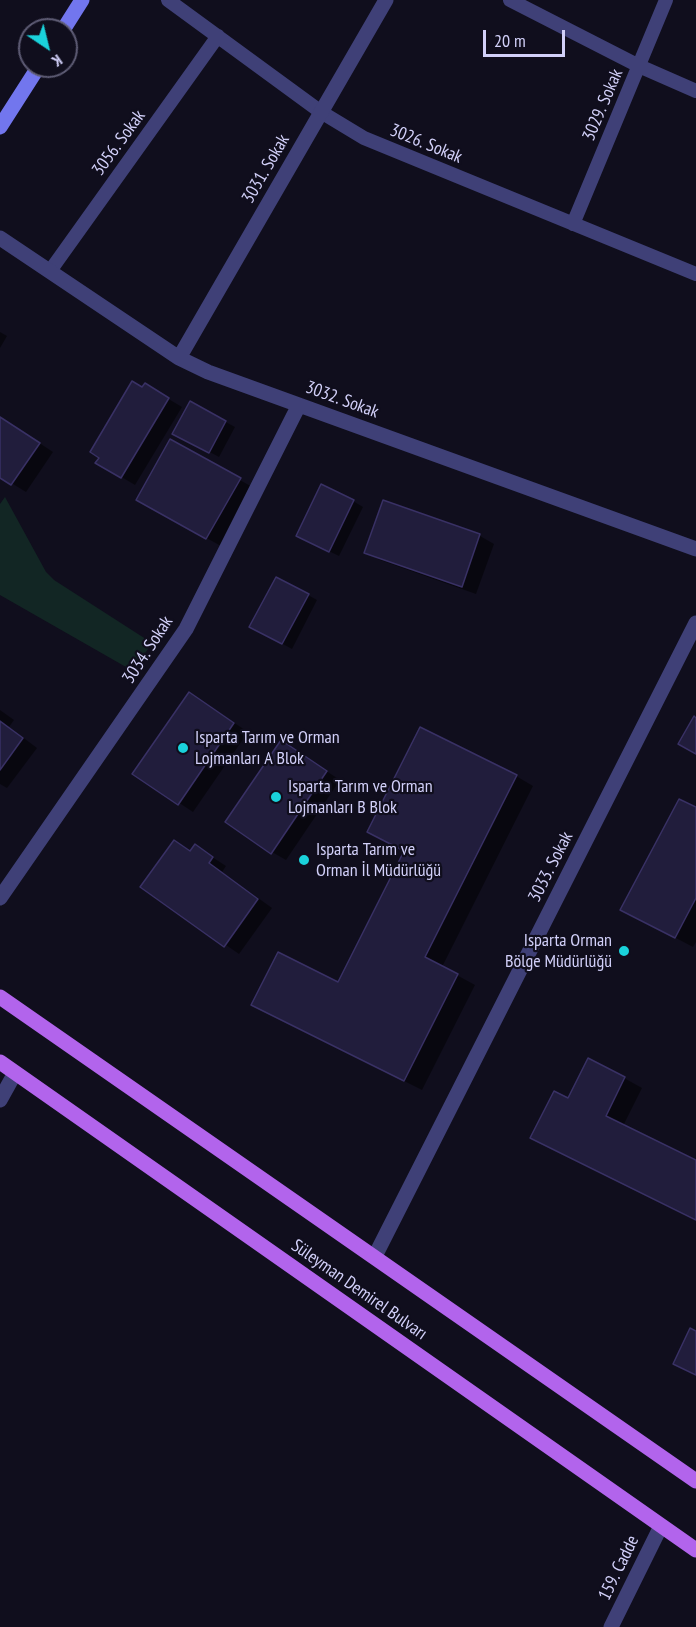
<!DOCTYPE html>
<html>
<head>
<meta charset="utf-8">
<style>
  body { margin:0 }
  #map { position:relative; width:696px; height:1627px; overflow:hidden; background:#100e1d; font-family:"PT Sans Narrow",sans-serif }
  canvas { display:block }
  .north { position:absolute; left:18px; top:18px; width:60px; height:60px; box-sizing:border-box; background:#100e1d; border:2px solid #5e5c75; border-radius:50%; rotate:145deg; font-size:16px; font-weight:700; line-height:24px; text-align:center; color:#d2d0f9 }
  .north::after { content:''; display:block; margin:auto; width:21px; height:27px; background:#1ad2db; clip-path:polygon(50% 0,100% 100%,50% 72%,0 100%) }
  .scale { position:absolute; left:483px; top:30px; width:82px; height:27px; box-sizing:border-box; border:3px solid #d2d0f9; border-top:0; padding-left:8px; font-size:18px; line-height:21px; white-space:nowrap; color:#d2d0f9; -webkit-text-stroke:4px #100e1d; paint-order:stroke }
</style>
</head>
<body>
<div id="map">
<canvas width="696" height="1627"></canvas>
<div class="north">K</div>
<div class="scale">20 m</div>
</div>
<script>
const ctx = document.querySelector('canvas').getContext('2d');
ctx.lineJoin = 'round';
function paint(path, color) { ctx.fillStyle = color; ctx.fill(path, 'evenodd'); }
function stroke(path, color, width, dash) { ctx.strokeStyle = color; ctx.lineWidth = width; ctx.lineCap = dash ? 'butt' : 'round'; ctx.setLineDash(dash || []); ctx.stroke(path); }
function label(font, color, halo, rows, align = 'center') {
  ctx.font = font + ' "PT Sans Narrow",sans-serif'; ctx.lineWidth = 4.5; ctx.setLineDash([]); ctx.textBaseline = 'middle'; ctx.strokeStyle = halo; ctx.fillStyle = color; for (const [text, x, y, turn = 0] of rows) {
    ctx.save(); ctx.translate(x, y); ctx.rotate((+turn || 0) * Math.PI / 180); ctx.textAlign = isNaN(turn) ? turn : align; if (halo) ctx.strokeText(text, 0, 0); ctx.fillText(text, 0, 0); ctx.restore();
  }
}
paint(new Path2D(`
  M5,497l41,75 8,8 98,63 -19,28 -133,-76v-91z`), '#122624');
paint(new Path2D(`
  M0,332l7,4 -7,12z
  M145,385l37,22 -47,78 -37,-22z
  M190,403l45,24 -16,30 -35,-19z
  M0,417l53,35 -27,40 -26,-16z
  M171,441l83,47 -33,58 -83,-46z
  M353,501l10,6 -24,49 -31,-15z
  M384,502l96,34 14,8 -18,50 -96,-34 -14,-8z
  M308,595l9,5 -25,49 -31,-17z
  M203,702l45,30 -55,80 -59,-39z
  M0,710l14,10 -5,7 28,21 -30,40 -7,-4z
  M282,742l58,38 -54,80 -14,-8z
  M516,776l17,10 -91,181 33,18 -53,105 -151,-76 68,-30z
  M696,809v133l-3,5 -53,-28z
  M195,846l31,20 -4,6 50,36 -33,46 -97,-67 53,-30z
  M624,1078l18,10 -19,38 73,36v58l-128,-120z`), '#0007');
const building = new Path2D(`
  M132,381l10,6 3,-4 24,15 -48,80 -26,-15 4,-5 -9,-6z
  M190,401l36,20 -17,32 -37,-19z
  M0,417l40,26 -29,42 -11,-7z
  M170,439l71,39 -35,61 -70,-39z
  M321,484l33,16 -25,52 -33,-16z
  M383,500l97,34 -18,53 -98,-34z
  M276,577l33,17 -27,50 -33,-17z
  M189,692l45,31 -56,82 -46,-31z
  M694,716l2,2v36l-18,-10z
  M0,721l23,17 -23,32z
  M420,727l97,48 -92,182 33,17 -54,107 -153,-76 27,-53 60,30 66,-131 -37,-19z
  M281,740l46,31 -56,83 -46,-32z
  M679,799l17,8v91l-21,40 -55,-28z
  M174,840l16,11 5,-7 18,13 -4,6 49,36 -34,48 -84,-60z
  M588,1058l37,19 -19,39 90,44v60l-166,-82 24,-47 14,7z
  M690,1328l6,3v44l-23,-11z`);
paint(building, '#211d3c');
stroke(building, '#393165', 1.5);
stroke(new Path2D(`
  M168,0l153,112 43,26 332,136
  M510,0l129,66 57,25
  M573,224l93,-224
  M50,271l168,-235`), '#3f4077', 14);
stroke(new Path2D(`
  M0,238l179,120 29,14 488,177
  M179,358l207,-358
  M0,898l186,-269 113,-224
  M0,1100l15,-27
  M375,1256l321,-633
  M611,1627l50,-101`), '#3f4077', 15);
stroke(new Path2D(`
  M63,30l19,-30
  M0,127l39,-61`), '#7276ee', 15);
stroke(new Path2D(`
  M0,997l696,484
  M0,1062l696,488`), '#b264ec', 15);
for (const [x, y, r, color] of [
  [183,748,6,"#1ad2db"],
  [276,797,6,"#1ad2db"],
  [304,860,6,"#1ad2db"],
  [624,951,6,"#1ad2db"]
]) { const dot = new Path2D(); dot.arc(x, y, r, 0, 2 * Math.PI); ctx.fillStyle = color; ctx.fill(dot); stroke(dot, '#100e1d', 2); }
label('18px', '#d2d0f9', '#100e1d', [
  ["3029. Sokak",603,105,-67],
  ["3056. Sokak",119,143,-54],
  ["3026. Sokak",426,144,22],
  ["3031. Sokak",266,169,-60],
  ["3032. Sokak",342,400,20],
  ["3034. Sokak",148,650,-57],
  ["3033. Sokak",551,867,-63],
  ["Süleyman Demirel Bulvarı",359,1290,35],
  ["159. Cadde",619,1568,-64]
]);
label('18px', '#d2d0f9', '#100e1d', [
  ["Isparta Tarım ve Orman",195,738],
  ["Lojmanları A Blok",195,759],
  ["Isparta Tarım ve Orman",288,787],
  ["Lojmanları B Blok",288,808],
  ["Isparta Tarım ve",316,850],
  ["Orman İl Müdürlüğü",316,871],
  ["Isparta Orman",612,941,"right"],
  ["Bölge Müdürlüğü",612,962,"right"]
], 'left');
</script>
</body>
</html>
